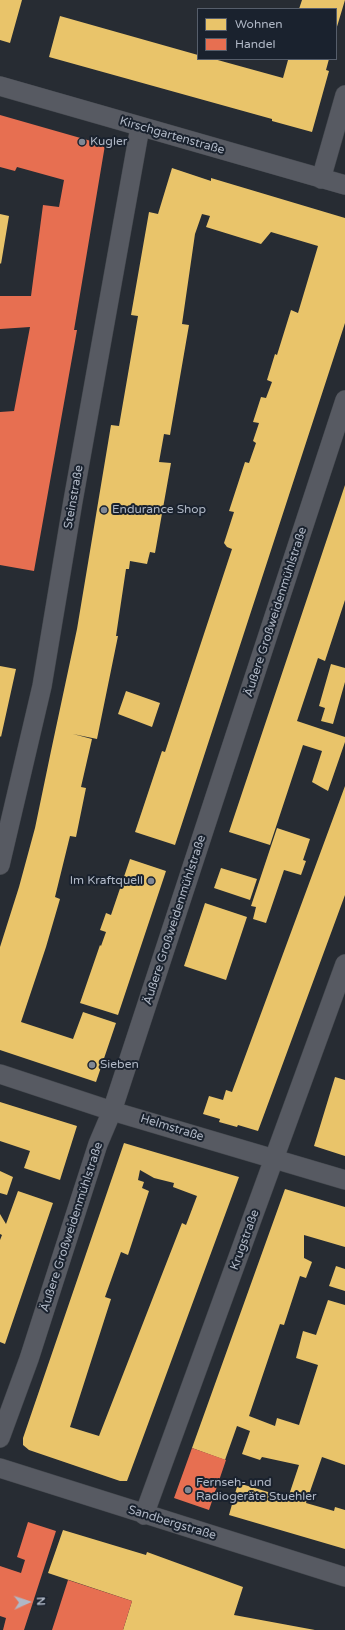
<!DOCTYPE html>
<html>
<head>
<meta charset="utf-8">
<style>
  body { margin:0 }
  #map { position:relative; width:345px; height:1630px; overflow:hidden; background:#272c33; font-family:"Varela Round",sans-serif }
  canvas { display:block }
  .legend { position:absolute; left:197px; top:8px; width:140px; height:52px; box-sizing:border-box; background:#1a222e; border:1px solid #565e6b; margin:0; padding:5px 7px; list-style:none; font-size:12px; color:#b0b8c6 }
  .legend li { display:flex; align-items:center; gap:8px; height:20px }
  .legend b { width:20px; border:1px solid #565e6b }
  .north { position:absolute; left:8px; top:1582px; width:40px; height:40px; -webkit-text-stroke:3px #1a222e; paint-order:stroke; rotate:87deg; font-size:11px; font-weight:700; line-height:16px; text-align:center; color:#b0b8c6 }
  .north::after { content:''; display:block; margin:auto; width:14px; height:18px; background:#b0b8c6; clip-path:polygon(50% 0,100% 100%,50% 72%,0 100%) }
</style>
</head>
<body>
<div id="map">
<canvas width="345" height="1630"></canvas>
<ul class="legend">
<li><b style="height:11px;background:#e9c46a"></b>Wohnen</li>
<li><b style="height:11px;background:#e76f51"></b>Handel</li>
</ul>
<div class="north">N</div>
</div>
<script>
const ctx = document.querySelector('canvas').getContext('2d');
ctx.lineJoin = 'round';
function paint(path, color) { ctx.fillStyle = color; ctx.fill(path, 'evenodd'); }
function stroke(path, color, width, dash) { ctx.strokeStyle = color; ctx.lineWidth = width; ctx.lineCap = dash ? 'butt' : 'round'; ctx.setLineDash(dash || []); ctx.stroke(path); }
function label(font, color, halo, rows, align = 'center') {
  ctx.font = font + ' "Varela Round",sans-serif'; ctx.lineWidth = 4; ctx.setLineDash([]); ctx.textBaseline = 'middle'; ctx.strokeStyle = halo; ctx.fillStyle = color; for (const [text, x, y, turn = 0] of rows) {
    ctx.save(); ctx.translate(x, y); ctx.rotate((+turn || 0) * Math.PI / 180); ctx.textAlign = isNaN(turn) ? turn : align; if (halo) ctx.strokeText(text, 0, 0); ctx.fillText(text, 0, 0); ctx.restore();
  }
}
paint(new Path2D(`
  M0,0h22l-12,43 -10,-3z
  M302,0h43l-9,30v-21h-37z
  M60,16l138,39v4h16l69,19 5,-18 -2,-1h43l-3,11 3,1 -17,61 -40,-11v-2l-223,-62z
  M172,168l39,13v-3l134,40v105l-170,522 -40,-13 27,-81 3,1 67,-203 -5,-2 -3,-4 10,-31 -5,-1 16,-49 4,1 7,-20 -3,-2 6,-18 -6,-1 8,-25 5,1 6,-16 -5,-2 8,-26 2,1 14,-45 7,3 20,-67 -47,-14 -10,12 -55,-17 4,-11 -8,-2 -7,20 -13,90 7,1 -18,104 -1,6 -6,-1 -5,28 12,1 -16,90 -5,-1 -3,12 -17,-3 -1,8h-3l-10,67h2l-21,103 -24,-5 19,5 -11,48 5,1 -10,49 -6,-1 -15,61 5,2 -14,48 -25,75 52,17 10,-27 33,11 -20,59 -96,-32v-103l19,-60 16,-59 16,-77 26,-122 34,-204 8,1 19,-110 -7,-1 18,-103 9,2z
  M0,214l9,2 -8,48 -1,-1z
  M345,485v115l-20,61 -7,-3 -21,63 48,16v5l-17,49 -16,-9 10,-31 -19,-6 -33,100 -41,-13z
  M331,664l14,4v14l-12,42 -12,-3 4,-13 -6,-2z
  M0,666l16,3 -15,68 -1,-1z
  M126,691l34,12 -8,24 -34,-13z
  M345,786v109l-87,236 -20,-6 -1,2 -18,-5 1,-3 -17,-5 6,-18 14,4 3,-10 6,2z
  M277,828l33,11 -7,21 3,1 -5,14 -17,-5 -18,53 -13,-4 3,-12 -5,-1z
  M130,859l36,12 -48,144 -38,-12 20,-58 1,1 5,-14 -6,-2 6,-17 5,2z
  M221,868l36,11 -7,21 -36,-12z
  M205,903l42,14 -21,63 -42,-14z
  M335,1077l10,3v76l-31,-10z
  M0,1102l77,24 -17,54 -36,-12 6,-17 -30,-10z
  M124,1143l115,34 -112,304h-7l-91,-31 -6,-5v-7zM140,1170l14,8 20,5 -1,4 24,9 -11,29 -4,-2 -83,213 -29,-9 41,-128 -6,-2 16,-45 7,3 21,-64 -7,-3 2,-6 -6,-2z
  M0,1171l13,6 -6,18 -7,-2z
  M285,1189l60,18v40l-41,-12v23l8,4 -6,16 -6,-2 -16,49 -4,-1 -31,92 26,10 2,-8 22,7 19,-60 -22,-7 7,-27 13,4 12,-35 17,5v160l-23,-8 -16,46 28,8 1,-4 10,3v39l-116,-34 9,-32 50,15 11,-33 -37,-8 -2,3 -18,-6 8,-23 -13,-5 -12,34 -33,-12z
  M18,1191l35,12 -48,141 -5,-2v-102l2,-5 -2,-1v-20l6,10z
  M336,1266l9,3v22l-16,-5z
  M63,1530l83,25 1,-3 96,35 -9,28 81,15h-192l9,-29 -84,-28z`), '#e9c46a');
paint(new Path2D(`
  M0,115l105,30 -31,185h3l-43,241 -34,-6v-153l14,-1 16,-84 -30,2v-33h31l12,-91 16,2 5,-27 -47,-13 -2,4 -15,-4z
  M192,1448l34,12 -17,50 -35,-12z
  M28,1522l28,9 -32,99h-21l3,-12 -6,-2v-50l21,7 4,-13 -8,-3z
  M68,1580l64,21 -9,29h-71z`), '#e76f51');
const minor = new Path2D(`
  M0,86l345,99
  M321,179l24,-84
  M0,865l42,-179 31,-185 67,-374
  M0,1074l112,37 233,69
  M0,1438l29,-79 69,-215 14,-33 233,-711
  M0,1468l345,109
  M144,1515l201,-551`);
stroke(minor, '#43474d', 20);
stroke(minor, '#575a62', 19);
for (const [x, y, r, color] of [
  [82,142,4,"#808793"],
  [104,510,4,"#808793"],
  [151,881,4,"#808793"],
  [92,1065,4,"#808793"],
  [188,1490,4,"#808793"]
]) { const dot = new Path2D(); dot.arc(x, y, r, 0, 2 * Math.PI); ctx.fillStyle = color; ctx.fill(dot); stroke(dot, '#1a222e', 1.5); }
label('12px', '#b0b8c6', '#1a222e', [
  ["Kirschgartenstraße",172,136,16],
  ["Steinstraße",74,497,-80],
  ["Äußere Großweidenmühlstraße",276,612,-72],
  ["Äußere Großweidenmühlstraße",175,920,-72],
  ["Helmstraße",172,1128,17],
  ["Äußere Großweidenmühlstraße",72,1227,-72],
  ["Krugstraße",245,1240,-70],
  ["Sandbergstraße",172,1523,17]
]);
label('12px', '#b0b8c6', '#1a222e', [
  ["Kugler",90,142],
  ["Endurance Shop",112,510],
  ["Im Kraftquell",143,881,"right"],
  ["Sieben",100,1065],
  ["Fernseh- und",196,1483],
  ["Radiogeräte Stuehler",196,1497]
], 'left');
</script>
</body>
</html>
